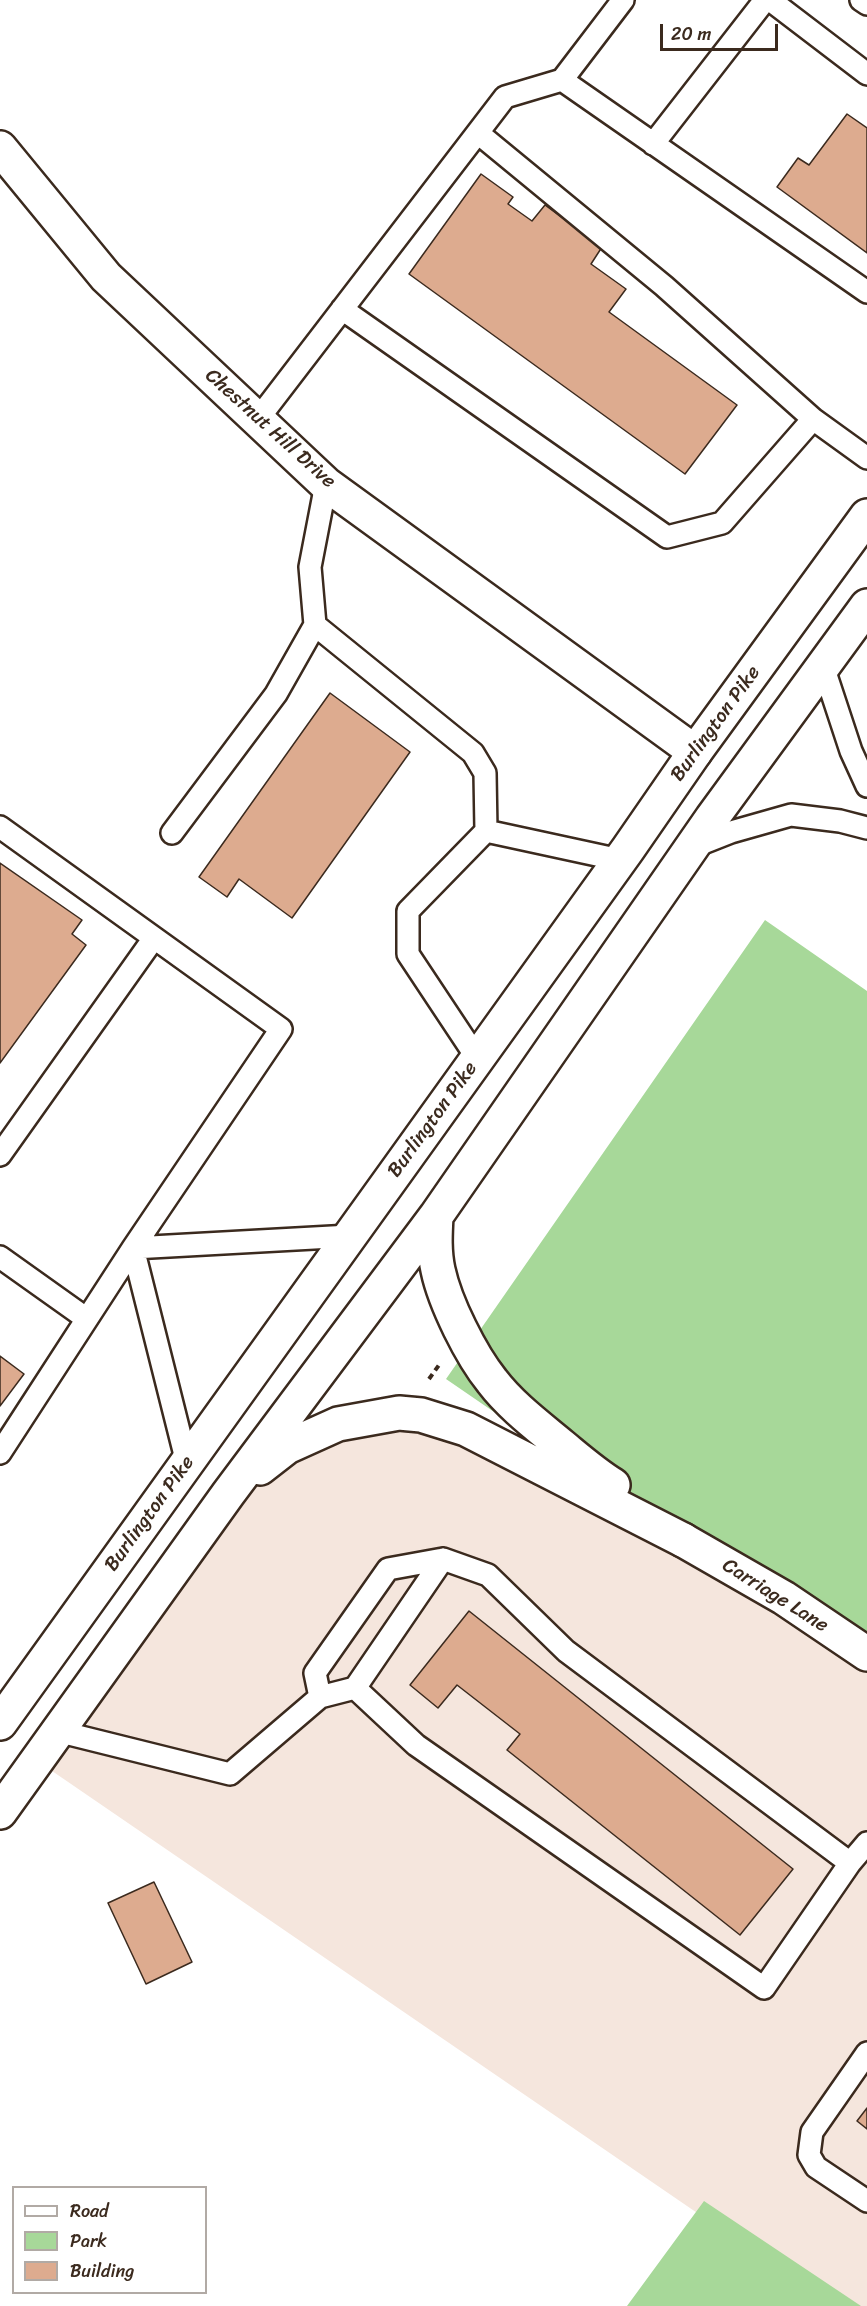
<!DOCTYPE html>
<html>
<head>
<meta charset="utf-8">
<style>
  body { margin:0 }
  #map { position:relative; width:867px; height:2306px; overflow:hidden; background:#fff; font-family:Sriracha,sans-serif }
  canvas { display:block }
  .legend { position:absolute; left:12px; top:2186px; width:195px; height:108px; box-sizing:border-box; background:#fff; border:2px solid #b1aaa5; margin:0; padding:8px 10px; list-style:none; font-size:18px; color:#3b2a1e }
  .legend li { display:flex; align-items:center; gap:12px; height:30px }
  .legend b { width:30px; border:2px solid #b1aaa5 }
  .scale { position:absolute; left:660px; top:24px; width:118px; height:27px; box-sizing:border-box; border:3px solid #3b2a1e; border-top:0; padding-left:8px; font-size:18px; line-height:21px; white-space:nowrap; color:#3b2a1e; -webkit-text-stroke:4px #fff; paint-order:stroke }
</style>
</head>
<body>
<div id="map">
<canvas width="867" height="2306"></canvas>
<ul class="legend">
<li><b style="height:8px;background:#fff"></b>Road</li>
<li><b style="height:16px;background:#a7d899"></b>Park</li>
<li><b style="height:16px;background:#ddab8f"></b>Building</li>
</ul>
<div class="scale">20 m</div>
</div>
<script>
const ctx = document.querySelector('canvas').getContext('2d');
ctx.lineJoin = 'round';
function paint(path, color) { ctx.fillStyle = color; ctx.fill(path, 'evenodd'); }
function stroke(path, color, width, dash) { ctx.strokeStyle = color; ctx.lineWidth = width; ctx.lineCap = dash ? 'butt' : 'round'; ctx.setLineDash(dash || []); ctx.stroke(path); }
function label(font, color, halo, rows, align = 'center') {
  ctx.font = font + ' Sriracha,sans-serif'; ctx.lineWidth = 4.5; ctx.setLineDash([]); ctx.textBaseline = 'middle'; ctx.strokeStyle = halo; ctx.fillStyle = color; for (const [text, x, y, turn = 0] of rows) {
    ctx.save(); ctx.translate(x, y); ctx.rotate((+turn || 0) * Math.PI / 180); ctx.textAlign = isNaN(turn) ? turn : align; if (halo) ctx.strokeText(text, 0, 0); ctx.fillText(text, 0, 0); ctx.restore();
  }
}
paint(new Path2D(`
  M443,1420l424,242v644h-34l-797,-546 192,-266 59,-47z`), '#f5e6dd');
paint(new Path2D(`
  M765,920l102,71v677l-421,-289z
  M704,2201l157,105h-234z`), '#a7d899');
const building = new Path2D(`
  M847,114l20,14v125l-90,-66 21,-29 11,7z
  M481,174l32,23 -5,7 24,17 13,-16 57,42 -11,17 35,25 -17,23 128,93 -52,69 -276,-200z
  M330,693l80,59 -118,166 -53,-39 -12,18 -28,-20z
  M0,863l82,57 -10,14 14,11 -86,118z
  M0,1356l24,18 -24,32z
  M469,1611l324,258 -53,66 -233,-185 13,-16 -63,-49 -19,23 -28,-23z
  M154,1882l38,80 -46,22 -38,-81z
  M867,2108v21l-10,-8z`);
paint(building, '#ddab8f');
stroke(building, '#3b2a1e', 1.5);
const service = new Path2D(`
  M623,0l-61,80 305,212
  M770,0l97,74
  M861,0l6,4
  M478,133l186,153 149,133
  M653,144l112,-144
  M342,309l325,228 55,-14 91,-104 54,39
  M258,419l247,-322 57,-17
  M315,625l158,128 12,20 1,58 -78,80v43l69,104
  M823,666l28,85 16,35
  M0,827l281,202 -148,219 -133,205
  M486,831l134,29
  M172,833l104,-139 39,-69 -5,-58 16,-83
  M693,847l38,-15 60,-17 49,6 27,7
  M0,1155l154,-217
  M133,1248l54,215
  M133,1248l217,-12
  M0,1257l87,62
  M355,1688l61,57 348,243 86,-125
  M320,1697l-5,-24 73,-104 55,-10
  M57,1731l173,43 90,-77 35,-9 88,-129 45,16 78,76 284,212 17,-20
  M867,2053l-55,79 -3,23 7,12 51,34`);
const minor = new Path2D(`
  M0,148l106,129 220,207 369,268
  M683,1540l101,58 83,56`);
const trunk = new Path2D(`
  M436,1216c-1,18 -2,36 2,54 7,33 33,85 54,111 19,25 46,45 70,65 17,14 33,28 51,39
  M260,1468l27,-21 51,-23 61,-11 22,2 45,14 217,111
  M0,1723l628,-874 67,-97 172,-236
  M0,1812l228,-318 208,-278 276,-398 155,-212`);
stroke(service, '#3b2a1e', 26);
stroke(minor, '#3b2a1e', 38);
stroke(trunk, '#3b2a1e', 38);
stroke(new Path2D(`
  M429,1379l10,-14`), '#3b2a1e', 4, [6, 4.5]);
stroke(service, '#fff', 21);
stroke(minor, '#fff', 33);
stroke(trunk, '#fff', 33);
label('20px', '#3b2a1e', '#fff', [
  ["Chestnut Hill Drive",270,429,42],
  ["Burlington Pike",716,724,-54],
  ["Burlington Pike",433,1120,-54],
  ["Burlington Pike",150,1514,-54],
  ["Carriage Lane",775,1596,32]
]);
</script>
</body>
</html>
